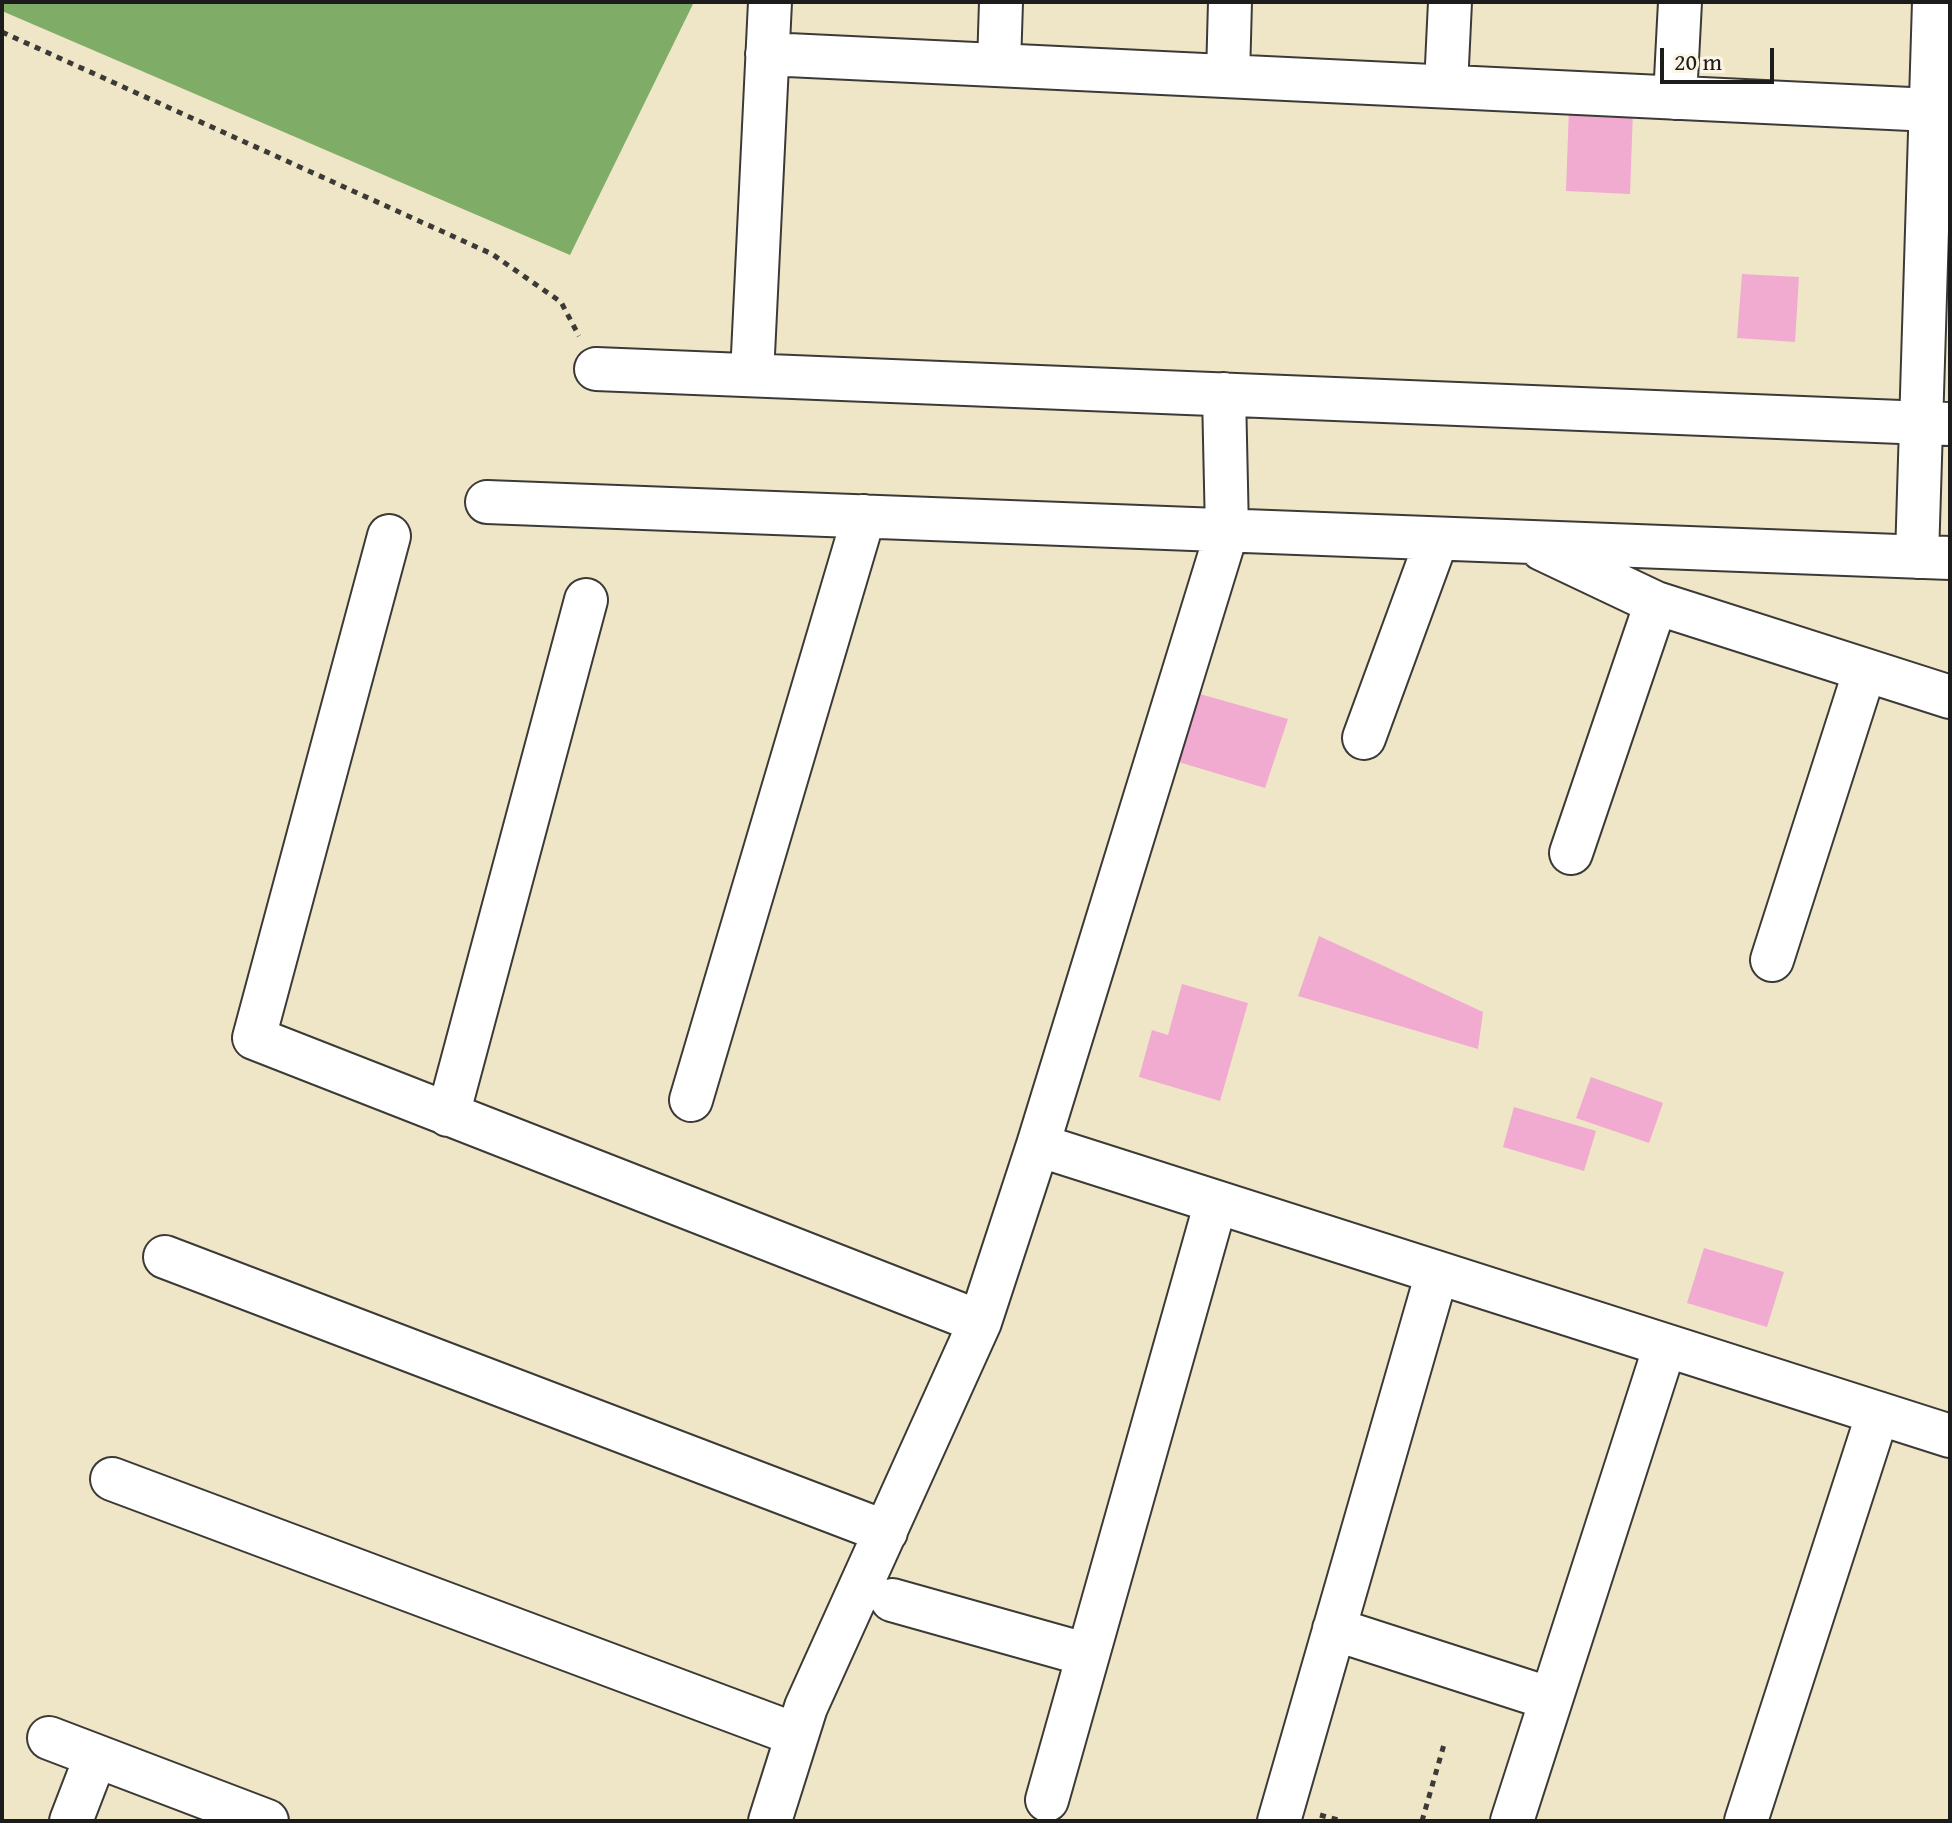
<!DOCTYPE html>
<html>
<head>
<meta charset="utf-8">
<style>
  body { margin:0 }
  #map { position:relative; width:1952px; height:1823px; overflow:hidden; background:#efe6c8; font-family:"Gentium Book Plus",serif }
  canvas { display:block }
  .frame { position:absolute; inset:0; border:4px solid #1c1c1c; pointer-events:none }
  .scale { position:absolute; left:1660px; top:48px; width:114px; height:36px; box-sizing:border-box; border:4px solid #1c1c1c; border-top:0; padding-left:10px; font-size:24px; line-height:28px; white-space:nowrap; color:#1c1c1c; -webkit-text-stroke:6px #fcf5e5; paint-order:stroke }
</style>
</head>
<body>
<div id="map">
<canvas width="1952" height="1823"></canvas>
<div class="frame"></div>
<div class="scale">20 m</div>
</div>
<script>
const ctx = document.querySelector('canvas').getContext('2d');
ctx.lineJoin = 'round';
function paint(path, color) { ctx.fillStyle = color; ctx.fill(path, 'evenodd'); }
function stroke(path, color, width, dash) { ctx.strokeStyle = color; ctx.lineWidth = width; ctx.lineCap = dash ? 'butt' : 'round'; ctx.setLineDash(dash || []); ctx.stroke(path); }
paint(new Path2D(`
  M2,2h692l-124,253 -568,-244z`), '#7fac66');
paint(new Path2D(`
  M1569,107l64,4 -3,83 -64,-3z
  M1742,274l57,3 -4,65 -58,-4z
  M1193,692l95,27 -23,69 -93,-28z
  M1319,936l164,76 -5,37 -180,-53z
  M1182,984l66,19 -28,98 -81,-24 13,-47 16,5z
  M1591,1077l72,26 -14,40 -73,-25z
  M1514,1107l82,24 -12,40 -81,-24z
  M1704,1248l80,24 -17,55 -80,-24z`), '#f1abd1');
const minor = new Path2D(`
  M767,54l1164,56
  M999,65l2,-63
  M1228,76l2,-74
  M1446,86l4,-84
  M1675,98l5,-96
  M596,369l1354,55
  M752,375l18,-373
  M487,502l1463,56
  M389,536l-135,502 726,284
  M1542,549l114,54 294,94
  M1917,557l17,-555
  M1364,738l73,-199
  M1571,853l85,-250
  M1772,960l93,-290
  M691,1100l173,-584
  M448,1115l138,-515
  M1038,1145l912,291
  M165,1257l721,275
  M112,1479l685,256
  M892,1600l196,55
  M1334,1629l217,70
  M49,1738l218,83
  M1047,1800l169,-598
  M71,1821l25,-65
  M770,1821l36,-114 174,-385 58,-177 189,-614 -3,-137
  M1279,1821l158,-548
  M1512,1821l153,-475
  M1746,1821l132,-408`);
stroke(minor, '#3c3a36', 46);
stroke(new Path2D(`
  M2,32l490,222 69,48 18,34
  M1320,1815l22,6
  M1422,1821l23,-80`), '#3c3a36', 5, [6, 6]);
stroke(minor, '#fff', 42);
</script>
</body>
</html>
